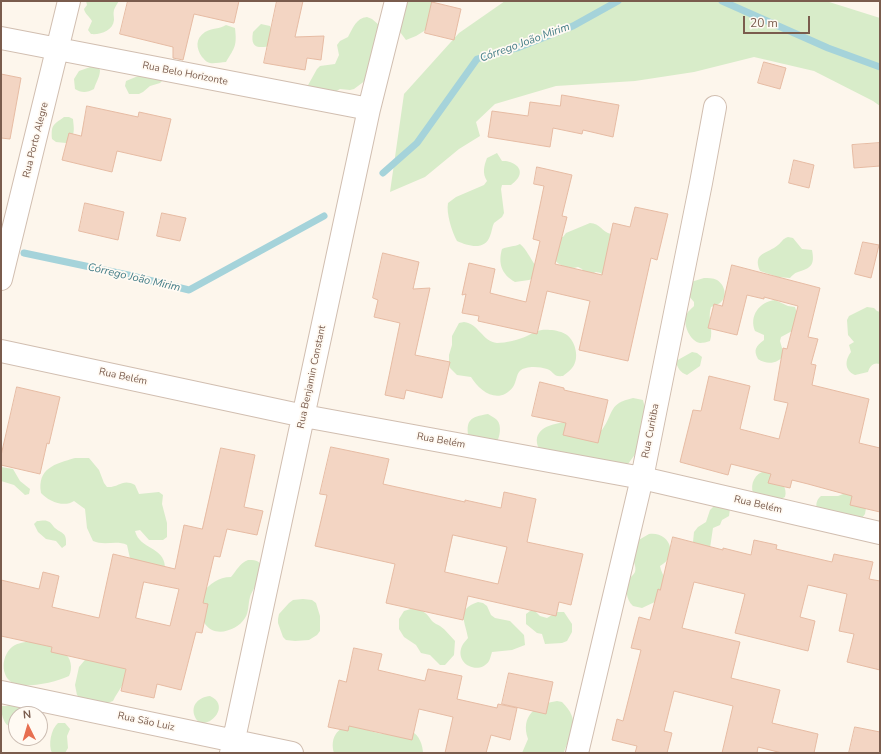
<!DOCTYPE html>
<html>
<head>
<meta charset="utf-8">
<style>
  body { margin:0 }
  #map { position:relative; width:881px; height:754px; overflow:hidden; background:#fdf6ec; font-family:"Nunito Sans",sans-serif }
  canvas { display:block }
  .frame { position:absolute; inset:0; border:2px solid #7a5c4d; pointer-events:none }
  .north { position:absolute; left:8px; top:706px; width:40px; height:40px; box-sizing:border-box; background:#fffaf3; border:1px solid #cabbb1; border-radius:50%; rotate:355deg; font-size:11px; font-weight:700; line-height:16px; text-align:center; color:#7a5c4d }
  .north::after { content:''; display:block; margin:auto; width:14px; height:18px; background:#e76f51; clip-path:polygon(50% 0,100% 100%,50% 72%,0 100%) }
  .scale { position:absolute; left:743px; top:16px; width:67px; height:18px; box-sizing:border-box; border:2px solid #7a5c4d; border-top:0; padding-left:5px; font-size:12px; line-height:14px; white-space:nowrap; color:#7a5c4d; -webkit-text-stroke:3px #fffaf3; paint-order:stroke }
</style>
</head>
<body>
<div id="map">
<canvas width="881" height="754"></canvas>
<div class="frame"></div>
<div class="north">N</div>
<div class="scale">20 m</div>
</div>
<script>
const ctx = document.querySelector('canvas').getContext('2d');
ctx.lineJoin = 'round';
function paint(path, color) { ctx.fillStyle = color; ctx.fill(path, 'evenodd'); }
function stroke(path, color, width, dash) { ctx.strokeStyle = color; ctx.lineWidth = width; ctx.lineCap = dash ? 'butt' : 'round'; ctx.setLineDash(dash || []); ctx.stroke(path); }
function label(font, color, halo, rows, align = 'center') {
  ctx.font = font + ' "Nunito Sans",sans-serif'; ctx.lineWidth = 3.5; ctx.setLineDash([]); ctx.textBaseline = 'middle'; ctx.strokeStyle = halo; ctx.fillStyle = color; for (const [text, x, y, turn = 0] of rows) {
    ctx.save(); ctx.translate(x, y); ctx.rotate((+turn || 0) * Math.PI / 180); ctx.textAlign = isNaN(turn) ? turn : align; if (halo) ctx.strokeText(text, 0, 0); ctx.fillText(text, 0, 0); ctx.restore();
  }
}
paint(new Path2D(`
  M86,1h33c-2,3 -4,6 -5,9 -1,4 0,6 0,10 -1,11 -14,15 -23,14l-3,-4 4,-9c-3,-5 -7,-7 -8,-12l3,-4z
  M403,1h29l1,3 -4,24 -13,8 -10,4 -6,-8 -2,-5z
  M505,1h321l54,17v88l-7,-5 -59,-30 -60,-14 -60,15 -59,9 -79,5 -61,18 -19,18 4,14 -21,13 -34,28 -35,15 14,-98 55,-61z
  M367,17l5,2 7,6 -9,52 -16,12 -4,1 -10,-1 -9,5 -24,-7 10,-18 3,-3 15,-2 4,-9 -2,-10 3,-4 8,-4c5,-9 8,-19 19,-20z
  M261,24l9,2 7,14 -5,6c-14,2 -22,3 -19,-14z
  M226,25l9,3c2,18 0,19 -9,34 -5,0 -12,2 -16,1 -4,-1 -5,-3 -8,-6 -6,-9 -7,-18 3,-25 7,-4 15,-3 21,-7z
  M93,66h4l3,4c0,7 -4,12 -6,19 -7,4 -13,4 -19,0l-1,-10 5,-8z
  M143,74l20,6 -3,3 -10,3 -7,6 -4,2h-10l-4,-8 1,-5z
  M64,117h5l4,2c1,11 3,16 -7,24l-10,-1 -4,-3c-1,-14 1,-14 12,-22z
  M497,153l5,8c9,-1 23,6 16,17 -2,3 -5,5 -7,7h-9l-1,4 3,24 -2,4 -8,6c-2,4 -2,8 -4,13 -5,15 -22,10 -33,5 -5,-9 -11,-28 -9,-38l8,-6 28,-12 3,-4c-5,-8 -3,-15 0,-23z
  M590,223c10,0 12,9 21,11l-7,47 -3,-8 -5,-1 -4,2 -8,-1 -2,-4 -4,-2c-9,3 -19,-1 -25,-9l4,-21h6l3,-4z
  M788,237l5,1 9,11 10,1c3,15 -1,18 -14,22 -4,1 -6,4 -8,6l-12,-1 -18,-6c-8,-19 8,-17 18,-26 4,-3 4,-6 10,-8z
  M520,244c7,6 10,14 15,21v13l-6,2 -14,2c-14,-8 -17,-19 -13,-33 6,-3 12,-2 18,-5z
  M704,278c4,0 9,0 13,2 8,5 11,17 3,23 -3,2 -6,3 -9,4 -4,12 3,23 -1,34 -3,1 -7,2 -10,2 -10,-2 -17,-18 -14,-27 1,-4 5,-7 8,-10v-4l-6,-7 3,-13z
  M775,300l13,6 7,1 3,9 -4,14 -13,7 -1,4 4,14c-6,9 -17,10 -26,4 -5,-9 -2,-13 6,-19v-5l-9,-4c-6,-15 4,-29 20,-31z
  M867,307l7,1 3,3 3,1v52c-7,-2 -10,2 -12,8l-13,3c-11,-5 -10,-15 -4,-23l-2,-7 5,-3 -6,-7 -1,-15 2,-4z
  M464,322c14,1 19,20 33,21 9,0 21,-3 30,-7 8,-4 12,-7 23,-6 5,0 13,2 17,5 8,6 12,21 7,30 -2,4 -7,8 -11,11 -11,1 -8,-4 -16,-7 -6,-2 -15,-3 -21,-1 -11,2 -8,12 -13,19 -14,18 -33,5 -42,-10l-14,-2 -7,-7 -1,-4v-9l3,-10v-9l7,-13z
  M692,352l5,1 5,4 -2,9 -13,9c-6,-2 -10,-7 -11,-14z
  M633,398l10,2 3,12 -7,37 -11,15 -8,4 -79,-16c-1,-3 -4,-6 -4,-9 -3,-21 34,-23 48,-19 6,1 12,4 17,6 13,-19 6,-26 31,-32z
  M488,414c3,2 7,4 9,6 5,5 3,18 -1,23l-27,-3c-4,-20 1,-23 19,-26z
  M75,458h14l10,12 5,13 3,4c12,1 15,-9 28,-2l4,9 20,-2 4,3 -1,9 5,19v14l-4,3h-14l-9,-10 -5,1c5,19 29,15 30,36l-34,-4 -4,-18c-10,-5 -23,1 -34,-4l-6,-13 -2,-19 -11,-8c-10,7 -26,0 -33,-8 -4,-25 14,-29 34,-35z
  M1,467l12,2 7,12 10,8 -1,5 -4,1 -11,-10 -13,-4z
  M765,471l11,2c4,7 12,15 9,24l-4,2 -28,-6c-3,-9 2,-20 12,-22z
  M851,491l15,17 -1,6 -3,4 -45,-10c-2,-4 1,-10 4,-12h17z
  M717,503l13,6 -1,7 -7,4 -2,5 -7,3 -3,20 -17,-6 1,-10 4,-5 8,-5 4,-12z
  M37,521c3,0 8,-1 10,0 4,1 5,4 8,7 7,6 12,4 11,17l-4,3 -6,-7 -10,-2 -8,-7 -4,-8z
  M649,534c21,-3 30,22 11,32l1,4 3,7 -5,23 -17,8 -9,-2c-7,-6 -8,-18 -4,-27 2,-2 5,-5 6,-7 2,-6 -3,-14 -5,-19l7,-12z
  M248,560c5,0 12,0 13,6 3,10 -8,22 -11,31 -2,7 -1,15 -5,21 -6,10 -22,17 -33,12 -6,-3 -9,-9 -12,-14l2,-23c8,-9 16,-16 29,-16 6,-7 8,-13 17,-17z
  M303,599l9,1 4,3 4,13v15l-3,4 -8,5 -14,1 -9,-1 -3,-3 -5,-14v-4l1,-5 10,-11 4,-3z
  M478,602l5,1 4,3 4,9 4,3 15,3 14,14 1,10 -13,5 -20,2c-1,3 -2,7 -3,9 -10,15 -35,3 -27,-15 1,-3 4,-5 6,-8 -2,-15 -13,-29 10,-36z
  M414,608c10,2 13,6 18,13 2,2 6,4 8,5 6,4 10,10 15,15l-1,14 -9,10h-5l-10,-10 -9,-2 -5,-8 -12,-8 -5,-8v-10l5,-8z
  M530,611h5l5,5 7,2 10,-6h7l8,12v8l-5,9 -5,2 -17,1 -3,-10 -5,-1 -11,-9v-10z
  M35,641l9,4h2c6,2 14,3 18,7 7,6 9,16 5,24 -12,6 -37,11 -51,9 -18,-4 -18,-28 -6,-38 7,-5 14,-5 23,-6z
  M95,648l31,16 -1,17 -10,16 -2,4 -14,5 -18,-7 -4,-4 -2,-10 4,-18z
  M210,696c24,11 -7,39 -15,21 -5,-12 4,-20 15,-21z
  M557,701l5,1c19,19 10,29 2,50l1,1h-43l6,-14c-8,-23 8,-35 29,-38z
  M15,702l8,4 -2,4 1,4h-6v12c-1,0 -7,0 -7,0 -6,-2 -8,-15 -8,-20h5z
  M58,723h7l5,6 -3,7 1,12 -3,5h-13c-4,-8 -1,-24 6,-30z
  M351,725c12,2 23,9 36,9 7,1 18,-4 25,-2 7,2 11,14 11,21h-89c-4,-14 2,-25 17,-28z`), '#d8ecc9');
stroke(new Path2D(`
  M722,1l106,47 52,19
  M383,173l34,-30 60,-84 40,-11 56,-22 45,-25
  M24,253l104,22 61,15 135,-74`), '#a5d3da', 7);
const building = new Path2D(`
  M128,1h111l-5,22 -40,-9 -11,46 -10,-2v-11l-53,-13z
  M277,1h26l-8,36 29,-1 -3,24 -14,-2 -2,12 -41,-7z
  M432,2l29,7 -7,31 -29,-7z
  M764,62l22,6 -6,21 -22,-6z
  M1,74l20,4 -11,61 -9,-1z
  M562,95l57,10 -6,32 -30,-7 -1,4 -29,-6 -3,19 -62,-10 4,-26 36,5 2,-14 30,4z
  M87,106l51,11 1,-5 32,7 -10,42 -44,-10 -5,21 -50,-12 7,-27 12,3z
  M880,143v23l-26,2 -2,-23z
  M794,160l20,5 -5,23 -20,-5z
  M537,167l35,8 -10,41 5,1 -12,47 47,11 11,-52 17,4 5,-20 33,7 -11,46 -6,-2 -23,103 -49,-11 11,-49 -43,-10 -10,43 -59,-13 1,-5 -17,-3 4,-19 -4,1 7,-32 26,6 -5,24 36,9 14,-61 -7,-2 11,-53 -10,-2z
  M85,203l39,9 -6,28 -39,-9z
  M162,213l24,5 -6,23 -23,-5z
  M863,242l16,3 -8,33 -16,-4z
  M383,253l36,9 -6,27 17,-1 -15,67 35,7 -8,36 -36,-8 -2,9 -19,-4 15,-72 -26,-6 4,-17 -5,-2z
  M732,265l88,23 -12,49 10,2 -7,25 5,1 -4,20 57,14 -10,44 21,5v64l-30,-7 2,-9 -44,-12 -16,-4 -2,8 -22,-5 3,-9 -40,-10 -3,11 -48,-13 13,-52 8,1 8,-35 41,10 -10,43 39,10 9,-36 -14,-3 9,-52 4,1 11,-43 -34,-9v2l-17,-4 -10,40 -29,-7 6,-24 8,2z
  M540,382l24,6v2l44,10 -10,43 -35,-8 3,-12 -34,-7z
  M17,387l43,10 -11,47 -2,-1 -7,31 -39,-9v-9z
  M331,447l58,12 -6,25 82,18v-2l36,8 3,-16 32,7 -9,43 56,12 -12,51 -12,-3 -3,14 -88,-20 -5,24 -77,-17 9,-39 -80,-18 12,-51 -7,-1zM453,535l54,12 -9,37 -53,-12z
  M221,448l34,7 -11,52 19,4 -6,24 -30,-6 -7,28 -6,-1 -11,47 5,1 -6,29 -6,-1 -15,58 -24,-6 -3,14 -33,-7 5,-22 -75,-17 1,-5 -51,-11v-56l38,9 4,-17 16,4 -7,31 47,11 14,-64 62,15 9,-44 18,4zM144,582l35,7 -9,37 -34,-8z
  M673,537l50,13v-2l28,7 3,-15 23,5 -1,4 56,13 2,-8 39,8 -4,17 11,2v89l-33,-8 7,-28 -15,-3 8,-37 -39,-9 -8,32 15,4 -7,30 -73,-18 10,-39 -51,-12 -12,46 58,14 -9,36 49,12 -8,33 46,11 -4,19h-32l-24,-6 -1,6h-35l11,-47 -59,-15 -10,40 8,2 -5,20h-32l2,-7 -25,-6 5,-21 6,2 18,-71 -10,-2 8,-31 11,3 8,-31 2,1z
  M354,648l28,6 -4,16 47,11 3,-12 34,7 -5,23 40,9 1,-4 19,4 -7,32 -19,-5 -5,18h-41l8,-36 -34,-8 -7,31 -63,-14 -1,5 -20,-4 11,-47 7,2z
  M509,673l44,9 -7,32 -44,-10z
  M855,727l25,5v21h-31z`);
paint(building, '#f3d5c3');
stroke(building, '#e6bba3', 1);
const minor = new Path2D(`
  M1,38l368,71
  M1,279l68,-278
  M1,351l303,65 338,62 238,55
  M1,692l291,61
  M231,753l138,-644 27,-108
  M577,753l65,-275 59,-295 14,-76`);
stroke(minor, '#d1beb0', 24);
stroke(minor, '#fff', 22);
label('10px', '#7a5c4d', '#fffaf3', [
  ["Rua Belo Horizonte",185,74,11],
  ["Rua Porto Alegre",36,140,-76],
  ["Rua Belém",123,377,12],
  ["Rua Benjamin Constant",312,377,-78],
  ["Rua Curitiba",651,431,-79],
  ["Rua Belém",441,441,10],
  ["Rua Belém",758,505,13],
  ["Rua São Luiz",146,722,12]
]);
label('italic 11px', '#437c86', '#fffaf3', [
  ["Córrego João Mirim",525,43,-20],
  ["Córrego João Mirim",134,278,13]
]);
</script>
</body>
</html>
